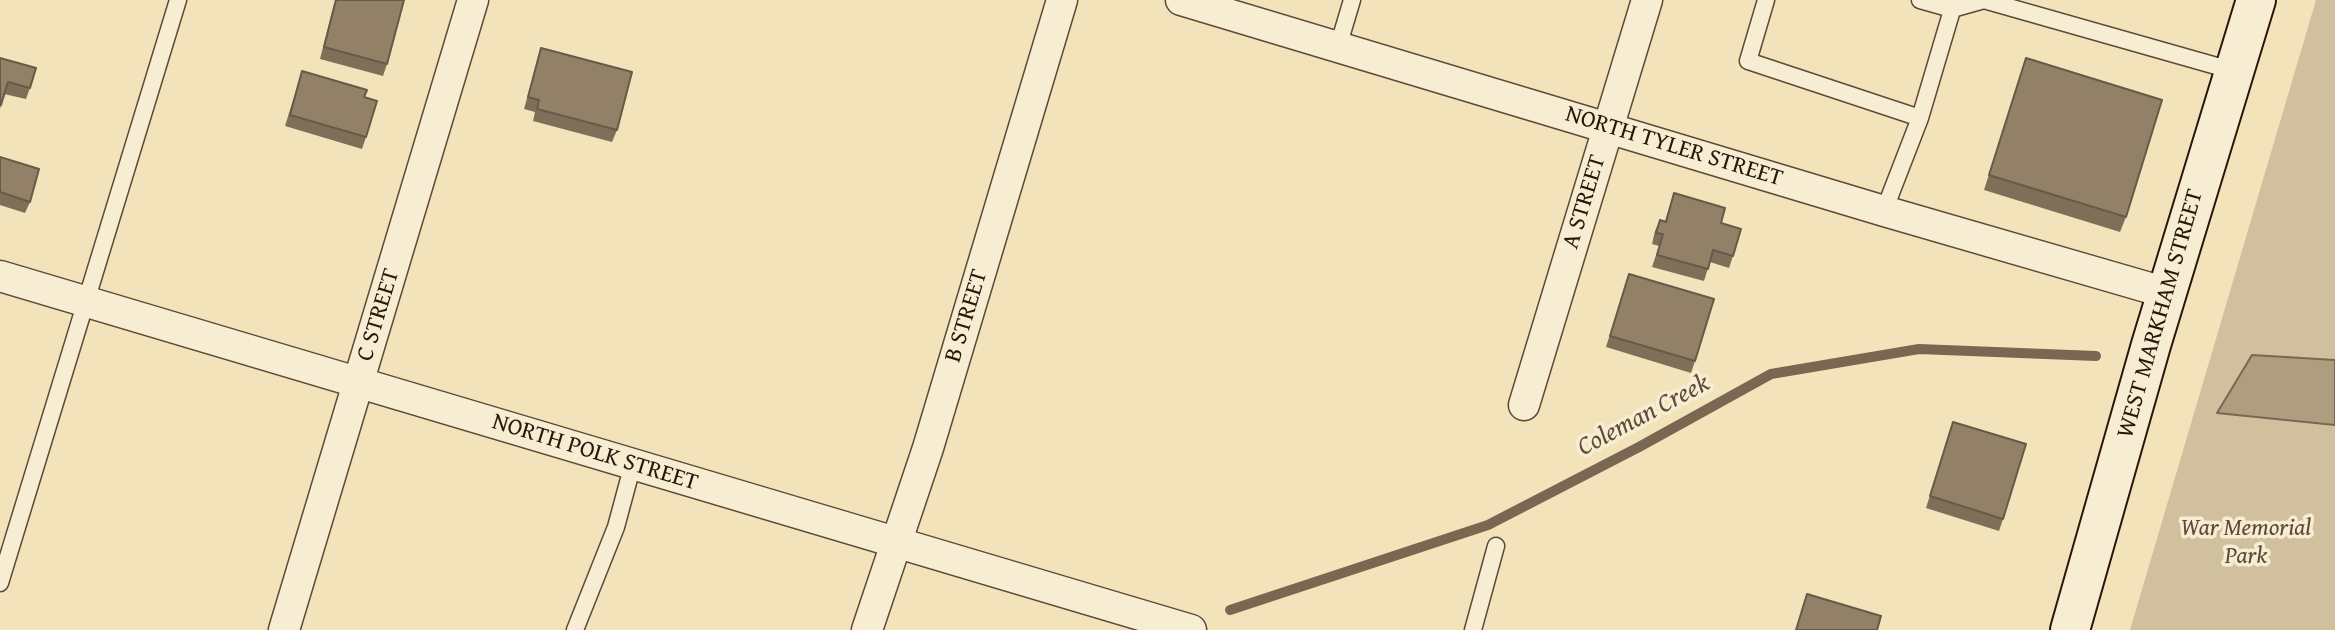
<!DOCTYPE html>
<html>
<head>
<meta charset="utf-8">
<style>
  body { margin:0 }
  canvas { display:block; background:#f3e3bb }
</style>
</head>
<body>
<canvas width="2335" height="630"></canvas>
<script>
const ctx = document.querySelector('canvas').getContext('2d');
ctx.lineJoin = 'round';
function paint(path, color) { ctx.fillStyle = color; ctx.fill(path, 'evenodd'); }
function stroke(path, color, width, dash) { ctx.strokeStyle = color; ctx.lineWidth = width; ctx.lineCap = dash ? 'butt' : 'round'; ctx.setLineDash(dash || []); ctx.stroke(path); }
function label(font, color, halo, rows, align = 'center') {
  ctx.font = font + ' "Gentium Book Plus",serif'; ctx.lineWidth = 7; ctx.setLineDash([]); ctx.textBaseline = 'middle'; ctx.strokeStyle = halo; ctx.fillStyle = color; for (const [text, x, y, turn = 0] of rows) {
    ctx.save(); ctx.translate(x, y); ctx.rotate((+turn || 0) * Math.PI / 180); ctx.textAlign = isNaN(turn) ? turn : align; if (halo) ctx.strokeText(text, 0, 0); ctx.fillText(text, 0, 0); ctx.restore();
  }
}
paint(new Path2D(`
  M2316,0h19v630h-205z`), '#d1c09d');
const water = new Path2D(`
  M2252,355l83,5v65l-118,-12z`);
paint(water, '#af9d7f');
stroke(water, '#7a6751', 2);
stroke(new Path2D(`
  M1230,610l258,-85 151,-78 132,-73 148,-25 177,7`), '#7a6751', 10);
const lane = new Path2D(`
  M1766,0l-18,61 172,57
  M1920,0l32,9 32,-9 250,71
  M1338,47l14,-47
  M1884,211l36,-93 35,-118
  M0,583l178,-583
  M575,630l41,-103 14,-52 6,-10
  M1473,630l23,-84`);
const street = new Path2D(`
  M1181,0l703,211 283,82
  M0,276l1191,354
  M1524,405l123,-405
  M284,630l189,-630
  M867,630l61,-182 134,-448`);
const secondary = new Path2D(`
  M2070,630l81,-285 105,-345`);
stroke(lane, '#5d4937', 19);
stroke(street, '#5d4937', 33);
stroke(secondary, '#2b160b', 42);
stroke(lane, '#f7edd3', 16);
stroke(street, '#f7edd3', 30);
stroke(secondary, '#f7edd3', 38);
paint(new Path2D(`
  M335,0h69l-17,64 -4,12 -63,-17z
  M541,48l76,82 -5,12 -79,-21 2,-9 -11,-3z
  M0,58l30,30 -4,11 -22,-5 -4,15z
  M2026,58l100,159 -6,15 -136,-42z
  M302,71l62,26 2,40 -4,12 -77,-23z
  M0,157l30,45 -5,11 -25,-8z
  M1674,193l47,30 12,33 -4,12 -19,-6 -6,19 -52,-14 7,-21 -7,-2 3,-13 5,-11 5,1z
  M1629,274l66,87 -4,12 -85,-26z
  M1953,422l50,97 -4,12 -73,-23z`), '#7e6f59');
const building = new Path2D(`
  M336,0h68l-17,64 -63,-17z
  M541,48l91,24 -15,58 -80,-21 2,-9 -11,-3z
  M0,58l36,10 -6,20 -22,-6 -7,23h-1z
  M2026,58l136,42 -36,117 -137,-42z
  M302,71l65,19 -3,7 13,4 -11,36 -76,-22z
  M0,157l39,12 -9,33 -30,-10z
  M1674,193l51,15 -4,15 20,6 -8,27 -20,-6 -5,19 -51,-14 6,-21 -7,-1 4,-13 6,2z
  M1629,274l85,25 -19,62 -85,-25z
  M1953,422l73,22 -23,75 -73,-23z
  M1807,594l74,22 -4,14h-81z`);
paint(building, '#938167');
stroke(building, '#675a48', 2);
label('24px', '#2b160b', '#f7edd3', [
  ["NORTH TYLER STREET",1674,147,17],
  ["A STREET",1585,202,-73],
  ["WEST MARKHAM STREET",2161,314,-74],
  ["C STREET",379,315,-73],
  ["B STREET",967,316,-73],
  ["NORTH POLK STREET",595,453,17]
]);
label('italic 24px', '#5d4937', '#f7edd3', [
  ["War Memorial",2246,529],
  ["Park",2246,557]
]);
label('italic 26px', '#604c39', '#f7edd3', [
  ["Coleman Creek",1644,416,-28]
]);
</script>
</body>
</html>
